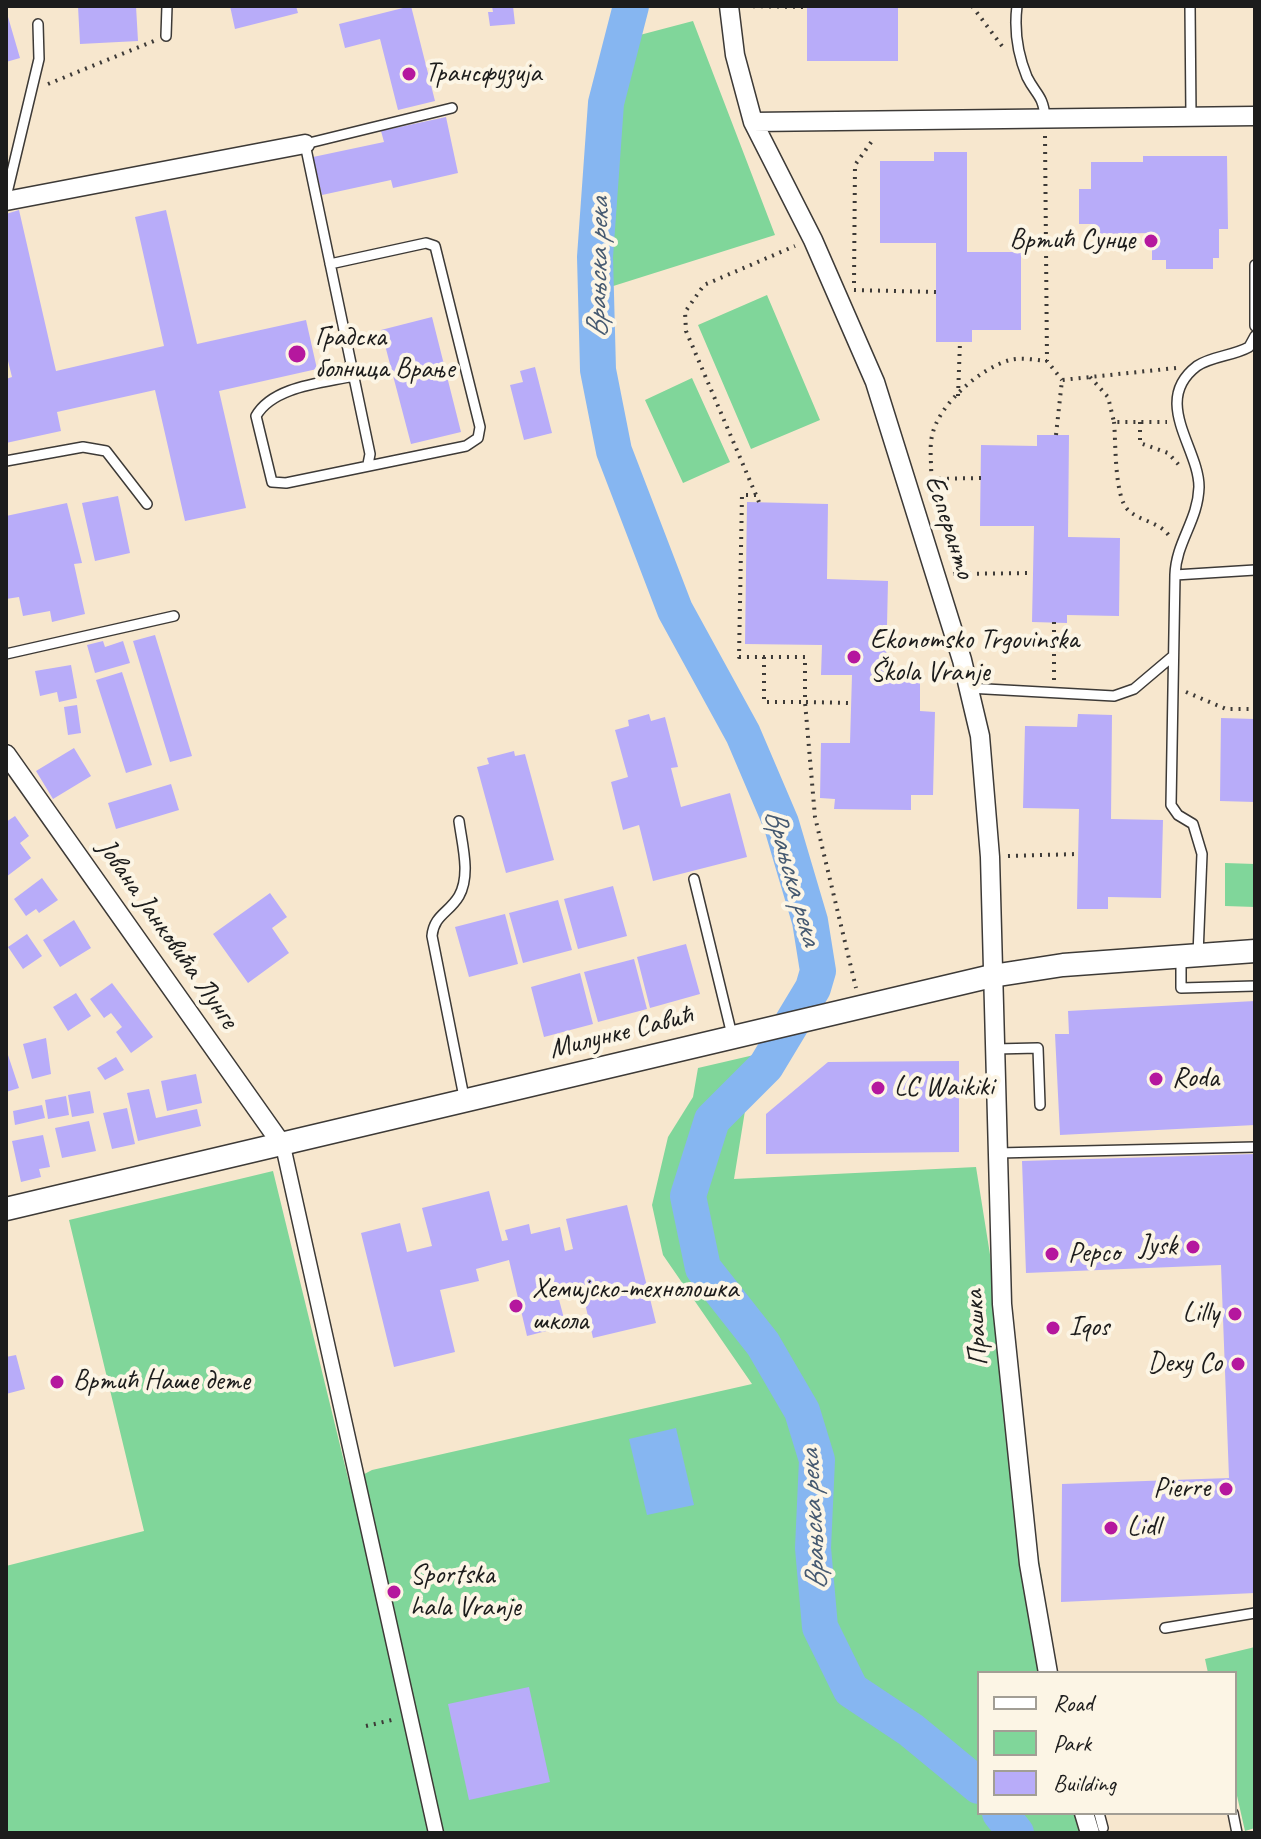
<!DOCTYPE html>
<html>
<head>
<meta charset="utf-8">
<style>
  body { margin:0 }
  #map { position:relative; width:1261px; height:1839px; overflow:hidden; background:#f7e7ce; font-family:Caveat,sans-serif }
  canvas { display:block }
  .frame { position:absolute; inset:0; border:8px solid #1c1c1c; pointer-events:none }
  .legend { position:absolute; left:977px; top:1671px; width:260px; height:144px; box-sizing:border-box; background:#fcf5e5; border:2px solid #a29e95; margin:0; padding:10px 14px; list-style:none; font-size:24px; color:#1c1c1c }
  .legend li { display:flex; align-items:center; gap:16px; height:40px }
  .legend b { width:40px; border:2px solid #a29e95 }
</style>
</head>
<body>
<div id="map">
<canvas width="1261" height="1839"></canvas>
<div class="frame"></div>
<ul class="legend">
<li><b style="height:10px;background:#fff"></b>Road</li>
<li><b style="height:22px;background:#80d69a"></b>Park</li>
<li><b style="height:22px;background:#b8acf9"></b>Building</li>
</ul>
</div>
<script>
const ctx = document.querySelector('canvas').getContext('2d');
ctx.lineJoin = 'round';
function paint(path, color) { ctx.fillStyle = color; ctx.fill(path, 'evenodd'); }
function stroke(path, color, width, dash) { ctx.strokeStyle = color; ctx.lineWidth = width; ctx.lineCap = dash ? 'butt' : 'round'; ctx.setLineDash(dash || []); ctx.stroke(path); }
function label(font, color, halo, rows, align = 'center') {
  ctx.font = font + ' Caveat,sans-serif'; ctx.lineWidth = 8; ctx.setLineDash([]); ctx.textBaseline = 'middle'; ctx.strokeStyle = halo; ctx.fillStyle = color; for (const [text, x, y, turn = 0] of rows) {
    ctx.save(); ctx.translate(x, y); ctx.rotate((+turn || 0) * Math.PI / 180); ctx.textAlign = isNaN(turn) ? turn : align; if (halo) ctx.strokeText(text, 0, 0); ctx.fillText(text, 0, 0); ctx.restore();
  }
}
paint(new Path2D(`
  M693,21l82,214 -168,53 12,-182 17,-70z
  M767,295l53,125 -69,29 -53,-124z
  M692,378l38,84 -47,21 -38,-83z
  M1225,863l30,1v43l-30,-1z
  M754,1055l-20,124 242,-12 81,506h-78v140h110l5,20h-1088v-267l138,-35 -75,-311 204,-49 76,311 23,-12 380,-86 -89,-129 -11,-50 16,-68 25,-40 5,-29z
  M1255,1647v181l-10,3 -10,-44v-114h-27l-3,-14z`), '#80d69a');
paint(new Path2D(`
  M676,1428l18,77 -47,10 -18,-76z`), '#86b6f1');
stroke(new Path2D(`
  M631,6l-25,97 -11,154 3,113 16,81 61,159 68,124 38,89 29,98 8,50 -5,17 -47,78 -54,54 -24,76 15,72 60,76 39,67 15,49 -4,88 7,79 31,63 60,40 68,56
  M1000,1813l16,20`), '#86b6f1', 36);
paint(new Path2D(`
  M78,6h58l2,35 -58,3z
  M230,6h66l2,7 -63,16z
  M411,6l24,95 -37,9 -18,-71 -35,9 -6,-24z
  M492,6h21l2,18 -25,2 -2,-14h5z
  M807,6h91v55h-91z
  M6,10l14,48 -14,4z
  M446,117l12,56 -65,15 -2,-8 -69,15 -9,-38 71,-15 -3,-11z
  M934,152h33v100h54v78h-49v12h-36v-99h-56v-82h54z
  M1143,156h84l1,73h-9v29h-6v11h-47v-9h-14v-27l-60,1v-10h-13v-35h12v-27h52z
  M19,210l37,161 108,-25 -29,-129 31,-7 31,134 109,-24 11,49 -98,22 27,117 -61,13 -30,-131 -98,22 4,19 -55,12v-64l6,-2 -6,-24v-139z
  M432,317l29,115 -50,12 -30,-114z
  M535,367l17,66 -28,7 -14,-55 13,-3 -3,-11z
  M1037,435h32l-1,102 52,1 -1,78 -52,-1v8l-35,-1 2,-96h-54l1,-81 56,1z
  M118,496l12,57 -35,8 -13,-58z
  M747,502l81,2 -1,75 61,2 -2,89h34v41l15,1 -2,83h-22v15l-77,-1 1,-10 -15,-1 1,-55h29l2,-68h-31l1,-30 -77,-1z
  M67,503l15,60 -8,1 11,50 -33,8 -2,-11 -27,5 -4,-19 -13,2v-83z
  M155,635l37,121 -22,6 -37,-121z
  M103,641l2,6 18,-6 7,22 -35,10 -8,-28z
  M71,665l6,33 -18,4 -2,-10 -17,4 -5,-25z
  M122,672l30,93 -26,8 -30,-93z
  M77,705l4,28 -13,2 -4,-28z
  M649,714l2,7 14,-4 13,50 -7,1 10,39 49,-14 17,64 -94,24 -14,-56 -16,5 -12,-48 17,-5 -13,-47 14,-4 -1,-6z
  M1078,714l34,1 -1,104 52,1 -2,78 -53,-1v12h-31l2,-100 -56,-1 2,-82 52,1z
  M1221,718l34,1v83l-35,-1z
  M74,748l17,28 -38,23 -17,-28z
  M514,751l1,5 10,-2 29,106 -48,13 -29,-106 12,-3 -2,-6z
  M171,784l8,26 -63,19 -8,-26z
  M15,816l14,20 -9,7 11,15 -25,19v-55z
  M42,878l16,22 -19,13 -3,-4 -10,7 -12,-17z
  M613,886l14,50 -49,13 -14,-50z
  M270,893l17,24 -15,11 17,25 -41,30 -35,-49z
  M558,900l14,50 -49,13 -14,-50z
  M505,914l13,50 -49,13 -14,-50z
  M74,920l17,28 -31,19 -17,-27z
  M27,934l15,22 -19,13 -15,-22z
  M686,944l14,50 -50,14 -13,-51z
  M634,959l13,50 -49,13 -14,-50z
  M580,973l13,51 -49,13 -13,-50z
  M112,983l41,54 -22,16 -15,-21 6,-5 -11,-14 -7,5 -14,-19z
  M76,993l15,23 -23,15 -15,-24z
  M1255,1001v124l-195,10 -5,-101h14l-1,-23z
  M46,1038l5,36 -19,5 -9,-35z
  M6,1049l13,39 -13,4z
  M116,1057l8,13 -19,10 -8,-12z
  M959,1061v91l-193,2v-40l62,-52z
  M196,1074l6,29 -35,8 -6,-30z
  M149,1089l7,29 41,-9 4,17 -63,15 -11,-48z
  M90,1091l4,22 -22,4 -4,-22z
  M66,1096l3,19 -21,4 -3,-19z
  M42,1105l3,13 -30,7 -2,-14z
  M127,1108l8,36 -23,5 -9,-36z
  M89,1121l7,30 -34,7 -7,-30z
  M43,1135l7,32 -11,2 2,8 -20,5 -9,-41z
  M1255,1154v439l-194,9 1,-118 167,-6 -8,-213 -195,8 -4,-112z
  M489,1191l13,50 6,-1 -3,-10 24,-6 2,10 29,-7 5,24 8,-2 -7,-30 61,-14 29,118 -63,15 -12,-52 -24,6 9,34 -39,10 -18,-76 -33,9 3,12 -39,9 15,62 -61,15 -33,-134 39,-10 7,29 25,-6 -10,-38z
  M16,1355l9,34 -19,5v-37z
  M529,1687l21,95 -81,18 -21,-96z`), '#b8acf9');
const service = new Path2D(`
  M1017,6c-3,24 1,49 10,71 9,18 16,18 18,40
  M1190,6l1,110
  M166,36l1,-30
  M6,197l33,-138 -1,-35
  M330,264l96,-21 9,3 45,181 -2,11 -12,8 -180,37 -14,-1 -16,-66c17,-30 67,-33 98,-40
  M1255,265v61
  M6,461l77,-14 23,4 41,53
  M368,464l2,-10 -65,-310 147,-36
  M1175,575c1,-33 23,-54 24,-88 0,-39 -48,-86 -2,-121 15,-10 36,-10 52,-19l6,-11
  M6,654l168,-38
  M968,688l146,8 20,-7 39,-33
  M459,821c3,23 12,54 0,75 -10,17 -25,19 -27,40l33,166
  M694,879l38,156
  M1198,955l4,-101 -9,-30 -15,-9 -7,-10 4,-230 80,-5
  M1181,957v31l74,-2
  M995,1049l43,-1 2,57
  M998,1153l257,-6
  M1165,1628l90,-15
  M1099,1813l4,15
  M1233,1813l4,20`);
const pedestrian = new Path2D(`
  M283,1146l153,687`);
const minor = new Path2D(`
  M729,6l6,49 18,67 60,118 62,142 87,278 18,76 10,121 12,447 27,260 19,109
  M753,122l502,-6
  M6,201l299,-57
  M6,754l277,392
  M1084,1813l6,20`);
const tertiary = new Path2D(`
  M6,1209l986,-233 71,-11 192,-14`);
stroke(service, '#3d3a37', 12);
stroke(pedestrian, '#3d3a37', 17);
stroke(minor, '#3d3a37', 21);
stroke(tertiary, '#3d3a37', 25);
stroke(new Path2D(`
  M745,6l62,1
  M972,6l30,40
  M48,84l106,-43
  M1045,136l2,225 15,19
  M854,283l1,-118 19,-27
  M854,290l82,2
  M1090,377l18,20 6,25h53
  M958,396l2,-54
  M1114,422c2,20 0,74 14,88 13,12 31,11 42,27
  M1140,422v21l28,10 11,12
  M1056,435l6,-55 114,-12
  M931,479c1,-13 -2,-30 1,-43 6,-31 48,-68 78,-76 11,-3 25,0 37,1
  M931,479l50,-1
  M756,495h-14l-3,162h66v45l46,1
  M759,502l-73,-171 -1,-19 19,-27 91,-39
  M953,574l80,-1
  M1054,622v58
  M764,657v45h41l10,115 41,171
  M1186,692l40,17h29
  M1008,856l70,-2
  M366,1726l30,-7`), '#3d3a37', 4, [2, 6]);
stroke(service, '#fff', 9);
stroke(pedestrian, '#fff', 14);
stroke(minor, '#fff', 18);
stroke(tertiary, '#fff', 22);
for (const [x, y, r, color] of [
  [409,74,8,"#b5179e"],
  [1151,241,8,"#b5179e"],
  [297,354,10,"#b5179e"],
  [854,657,8,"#b5179e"],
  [1156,1079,8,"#b5179e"],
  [878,1088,8,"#b5179e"],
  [1193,1247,8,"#b5179e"],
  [1052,1254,8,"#b5179e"],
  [516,1306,8,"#b5179e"],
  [1235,1314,8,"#b5179e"],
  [1053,1328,8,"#b5179e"],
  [1238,1364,8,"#b5179e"],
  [57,1382,8,"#b5179e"],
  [1226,1489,8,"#b5179e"],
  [1111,1528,8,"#b5179e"],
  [394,1592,8,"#b5179e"]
]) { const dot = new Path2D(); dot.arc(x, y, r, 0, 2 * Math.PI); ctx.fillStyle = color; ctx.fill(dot); stroke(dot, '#fcf5e5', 3); }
label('28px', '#1c1c1c', '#fcf5e5', [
  ["Трансфузија",425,74],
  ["Вртић Сунце",1135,241,"right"],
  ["Градска",315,338],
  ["болница Врање",315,370],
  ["Ekonomsko Trgovinska",870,641],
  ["Škola Vranje",870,673],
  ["Roda",1172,1079],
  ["LC Waikiki",894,1088],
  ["Jysk",1177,1247,"right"],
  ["Pepco",1068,1254],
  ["Хемијско-технолошка",532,1290],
  ["школа",532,1322],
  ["Lilly",1219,1314,"right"],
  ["Iqos",1069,1328],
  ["Dexy Co",1222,1364,"right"],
  ["Вртић Наше дете",73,1382],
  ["Pierre",1210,1489,"right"],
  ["Lidl",1127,1528],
  ["Sportska",410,1576],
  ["hala Vranje",410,1608]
], 'left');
label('28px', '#1c1c1c', '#fcf5e5', [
  ["Есперанто",949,527,72],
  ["Јована Јанковића Лунге",167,934,55],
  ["Милунке Савић",621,1033,-14],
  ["Прашка",977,1328,-94]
]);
label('italic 30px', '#465a71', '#fcf5e5', [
  ["Врањска река",599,268,-89],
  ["Врањска река",792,877,74],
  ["Врањска река",814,1520,-93]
]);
</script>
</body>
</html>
